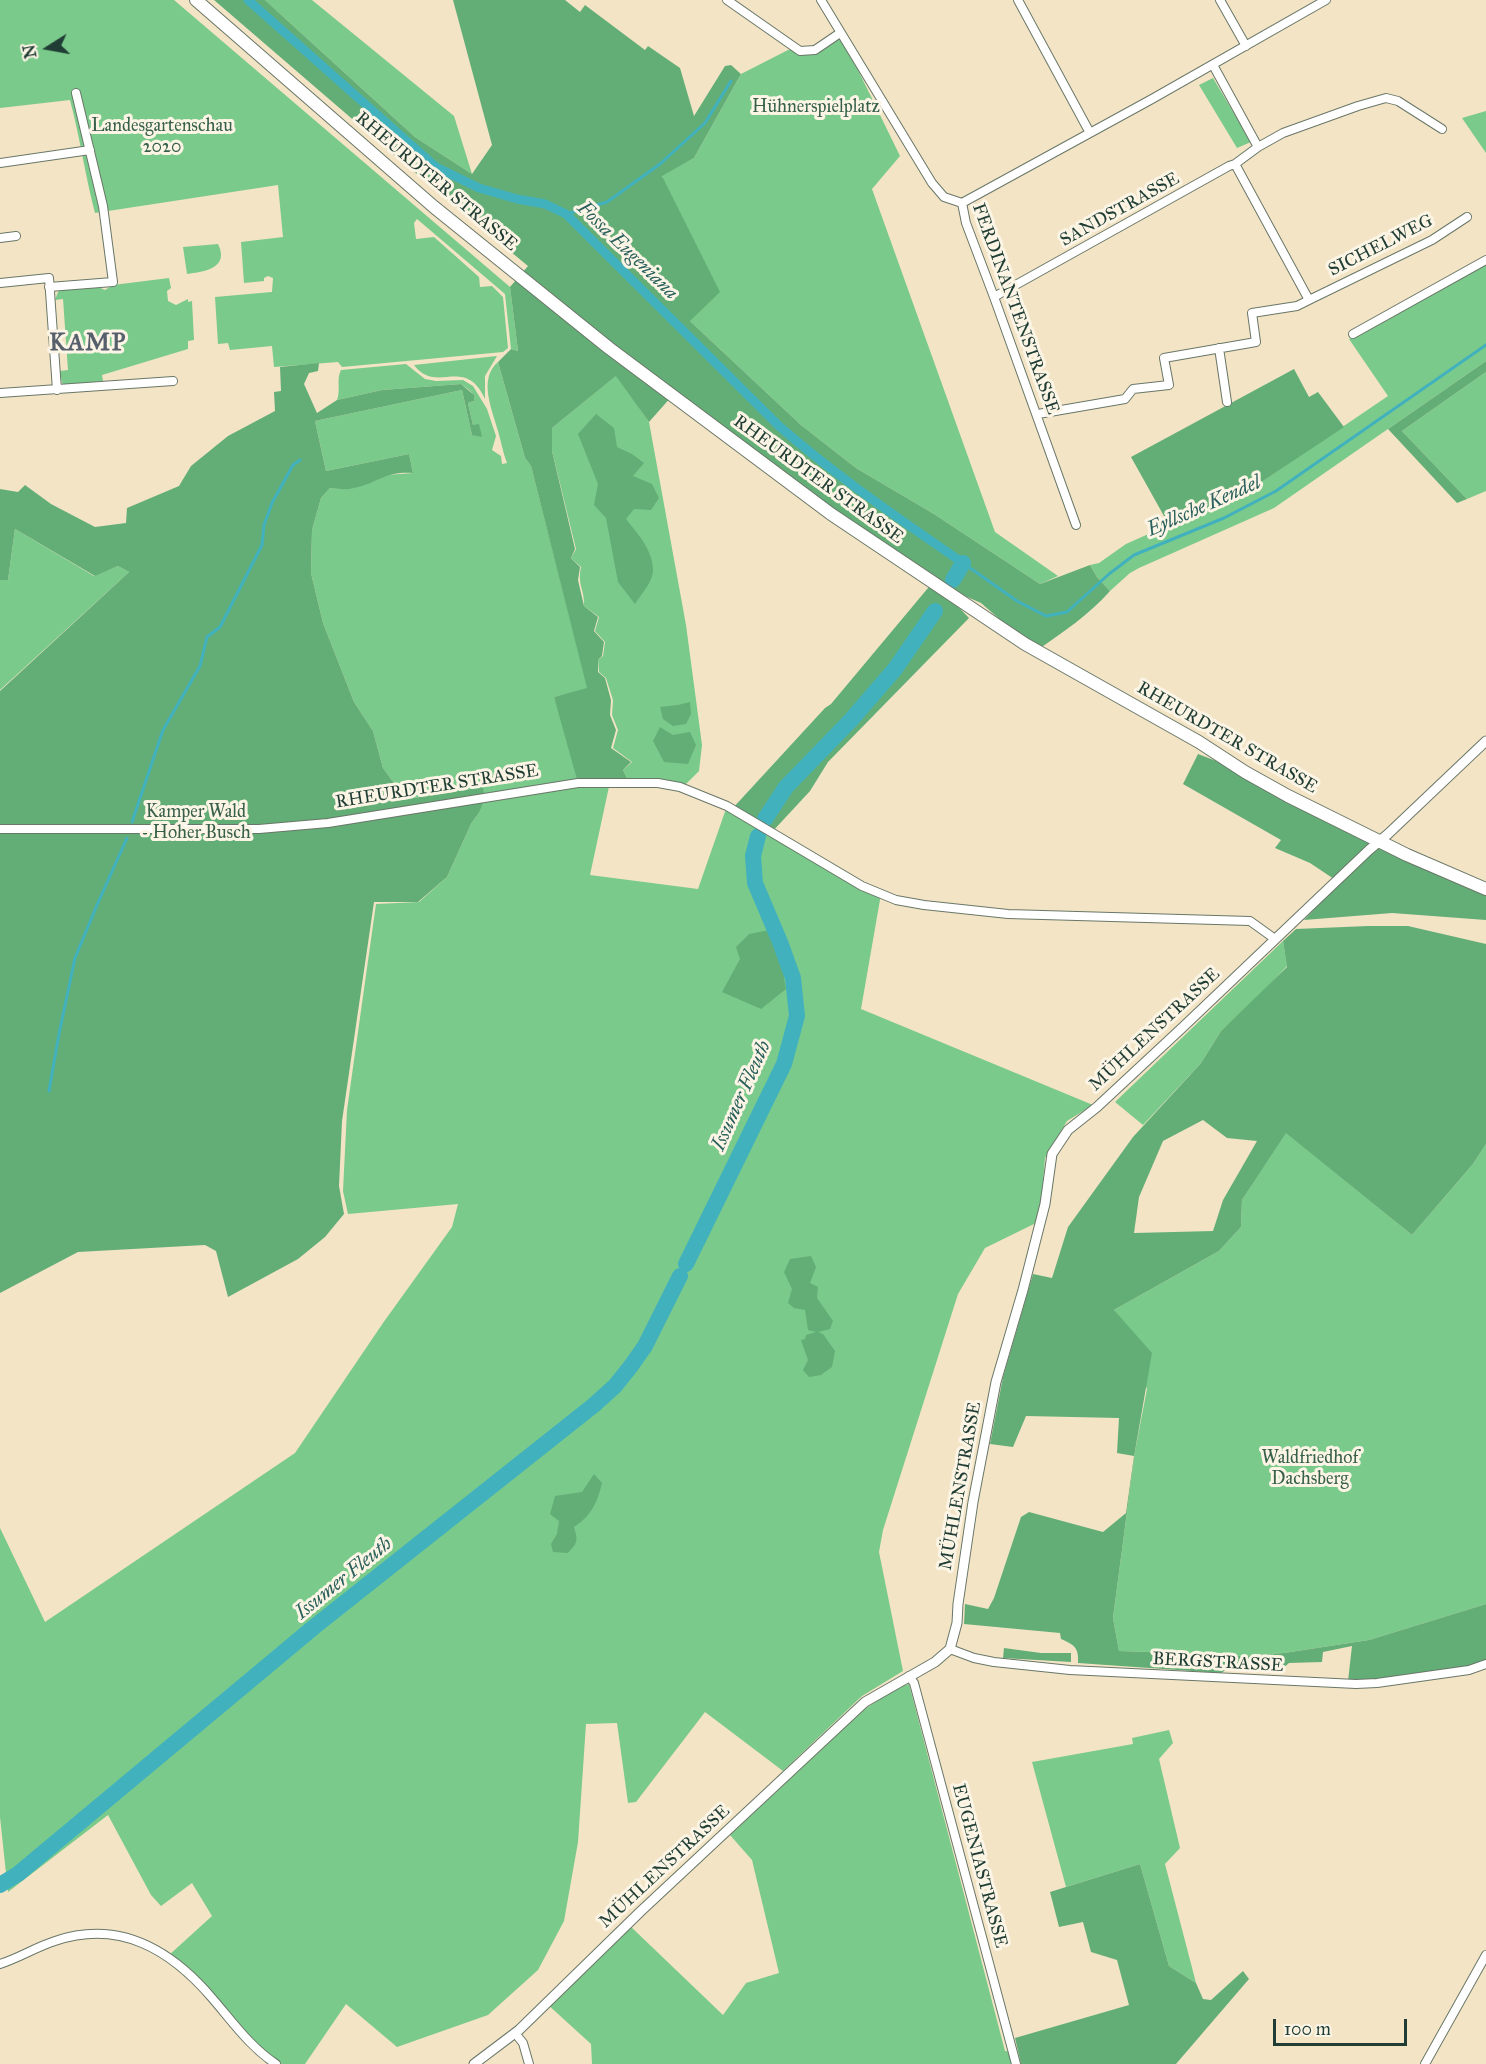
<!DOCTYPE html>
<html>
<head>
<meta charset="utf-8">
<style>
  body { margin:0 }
  #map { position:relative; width:1486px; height:2064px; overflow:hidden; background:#f3e4c6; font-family:"IM FELL Great Primer",serif }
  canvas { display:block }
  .north { position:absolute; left:18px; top:18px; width:60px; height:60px; -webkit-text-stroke:4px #fcf5e5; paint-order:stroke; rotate:259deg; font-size:16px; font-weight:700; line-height:24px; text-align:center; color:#1f3d34 }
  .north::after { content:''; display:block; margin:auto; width:21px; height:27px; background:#1f3d34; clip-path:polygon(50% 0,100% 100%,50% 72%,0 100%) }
  .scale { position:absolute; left:1273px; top:2019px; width:134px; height:27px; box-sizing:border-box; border:3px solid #1f3d34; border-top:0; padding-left:8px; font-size:18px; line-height:21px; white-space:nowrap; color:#1f3d34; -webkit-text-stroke:4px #fcf5e5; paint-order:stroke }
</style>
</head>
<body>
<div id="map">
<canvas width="1486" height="2064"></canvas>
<div class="north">N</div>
<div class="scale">100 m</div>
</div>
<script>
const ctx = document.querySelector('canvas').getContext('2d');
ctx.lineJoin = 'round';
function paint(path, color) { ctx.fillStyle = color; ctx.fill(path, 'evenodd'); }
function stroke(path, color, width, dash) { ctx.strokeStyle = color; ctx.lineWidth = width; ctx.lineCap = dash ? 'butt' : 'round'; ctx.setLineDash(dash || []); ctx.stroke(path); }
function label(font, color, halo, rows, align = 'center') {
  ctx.font = font + ' "IM FELL Great Primer",serif'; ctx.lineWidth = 6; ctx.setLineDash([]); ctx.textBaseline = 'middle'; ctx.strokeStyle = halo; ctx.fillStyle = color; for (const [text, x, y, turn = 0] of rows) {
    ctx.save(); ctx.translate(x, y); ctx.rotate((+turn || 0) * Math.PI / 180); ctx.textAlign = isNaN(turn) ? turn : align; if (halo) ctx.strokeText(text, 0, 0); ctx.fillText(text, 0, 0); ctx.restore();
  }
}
paint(new Path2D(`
  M0,0h174l336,287 8,64 -7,-2 -6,-55 -88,-75 -3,4 2,16 18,-2 45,40 1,10 12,-1 11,11 5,51 -5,4 -161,15 -4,-5 -64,5 -2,-21 -42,4 -2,-7 -10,1 -3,-47 57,-5 1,-14 -5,-2 -4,2v3l-20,2 -3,-41 42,-5 -5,-52 -183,28c-10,-38 -15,-76 -25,-113l-70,8z
  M265,0h47l142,116 18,58 -57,-37z
  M840,33l60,123 -28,33 123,343 63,44 -18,8 -106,-70 -78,-46 -55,-43 -111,-104 -28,-146 32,-17 47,-84 47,-24 6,-2 22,1z
  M1213,78l38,64 -14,6 -38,-63z
  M1486,111v42l-24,-35z
  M218,244c12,24 -14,28 -31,30l-4,-27z
  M1486,264v97l-212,147 -135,60 -9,5 -20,18 -13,-14 -7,-12 9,-2 27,-19 128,-57 134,-91 -39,-57z
  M169,278l2,10 -4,3 1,10 8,4 12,-6v3l4,-1 2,39 -6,1v8l-86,26 1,6 -38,4 -3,-2 -2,-12 8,-1 -5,-71 -8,1 3,-8 4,-3 34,-3 9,4 8,-5z
  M497,356l-12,20v23c-20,-44 -49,-4 -71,-34z
  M498,362l27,96 6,8 57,223 -34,8 7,20 49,65 -20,93 108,14 29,-83 154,88 -20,115 232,96 -26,16 -22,37 -4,47 -5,18 -51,25 -27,46 -75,236 -4,22 24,119 -41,25 -79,75 -78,-59 -69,90 -8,1 -11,-80 -31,1 -8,118 -14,79 -26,49 -50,45 -91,32 -51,-43 -41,60h-29l-108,-108 44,-40 -20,-33 -31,23 -10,-11 -43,-80 -100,77 -8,-75v-289l45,94 250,-169 88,-130 69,-96 6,-23 -110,10 -5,-23 4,-81 29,-206 43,-2 28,-25 24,-53 5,-7 7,-30 -69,11 -15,-8 -16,-22 -10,-37 -19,-29 -31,-79 -12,-50 1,-43 9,-32 9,-10 14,1 28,-7 14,-7 27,-2 -4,-19 -83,17 -11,-50 147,-31 10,45 1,-10 -5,-22 6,-2c1,-9 -7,-12 -13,-17l-79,6 -45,10c4,-10 -1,-21 4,-30l65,-6 19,15 11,2 27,-1 10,6 14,23 9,27 -4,14 9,6 1,8 5,-1c-4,-10 -6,-22 -9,-32 -6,-22 -20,-52 0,-69z
  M1486,372v119l-19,8 -65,-68z
  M617,375l32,47 37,203 16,120 -3,26 -16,16 -54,-5 -6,-12 9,-8 -19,-14 5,-18 -6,-15 1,-15 -7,-22 -7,-6 -1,-12 5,-4 2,-14 -10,-11 4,-14 -15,-11c1,-16 -7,-21 -3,-39l-10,-9 5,-9 -24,-98v-23z
  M15,529l79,47 24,-10 11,6 -129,118v-110h8z
  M1283,941l4,25 -25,27 -41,38 -20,32 -58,62 -28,-23z
  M1286,1132l126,103 61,-71 13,-20v460l-117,36 -85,13 -44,3 -39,-2 -44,2 -8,-4 -30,-1 -6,-33 22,-167 12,-62 -33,-79 105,-59 22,-24 1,-27z
  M909,1684l96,367 8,1 3,12h-424l-1,-20 -45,-41 82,-79 95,91 23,-32 33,-10 -27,-113 -22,-25 135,-126 33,-22z
  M1169,1730l4,13 -14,16 21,89 -15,16 31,119 -27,-17 -29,-102 -74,23 -34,-125 101,-18 -1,-6z`), '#7aca8b');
paint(new Path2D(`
  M214,0h51l150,137 57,37 20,-29 -39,-145h112l15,12 5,-7 60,45 3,-4 32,22 14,48 31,-50 6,-1 10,9 -47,84 -32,18 58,116 -30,29 111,104 55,43 78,46 106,70 50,-19 7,12 13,14c-21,24 -47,41 -74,60l-55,-48 -46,-20 34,35 -141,144 -18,29 -38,41 -40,-23 93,-101 6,-4 102,-122 -261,-186 -23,26 -33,-46 -64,52v23l23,98 -4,9 9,9 -2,13 6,26 14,11 -4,14 10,11 -2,14 -4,4v12l7,6 6,22 -1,15 6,15 -5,18 20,14 -8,8 6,12 -51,1 -24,-86 33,-9 -56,-222 -6,-8 -27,-96 13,-13 7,2 -8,-64 18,-21 -127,-105z
  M1486,361v11l-84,59 65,68 -10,4 -69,-74z
  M319,363l-1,8 -9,2 -5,11 13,29 20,-13 45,-10 79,-6 13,11v6l-6,2 5,22 6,-1 3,13 -10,-2 -10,-45 -147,31 11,50 83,-17 4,19c-29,-2 -34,10 -59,15 -8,2 -16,1 -24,0l-9,10 -9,32 -1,43 12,50 31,79 19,29 10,37 16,22 15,8 69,-11c3,15 -3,25 -12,37l-24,53 -29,25h-44l-32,219 -3,65 5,28 -19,23 -27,22 -70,38 -12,-46 -11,-6 -127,7 -78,41v-602l129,-119 -11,-6 -23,10 -80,-47 -7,51h-8v-91l18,3 7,-7 26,19 44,23 31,-4 1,-15 52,-22 12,-20 37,-30 47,-25 -1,-19 7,-1 -1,-24z
  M1294,369l15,28 9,-5 26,35 -90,60 -85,38 -38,-68z
  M596,414l18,14 3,19 15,7 12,9 -11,13 19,8 7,14 -8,12 -17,-1 -8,10c11,14 27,31 27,51 0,12 -12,24 -18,34l-17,-22 -12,-64 -12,-13 4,-21 -20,-50z
  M690,702l1,12 -5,10 -13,2 -10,-7 -3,-12 18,-2z
  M660,727l13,8 17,-3 6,13 -8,19 -24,-2 -11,-21z
  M1198,754l47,18 241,117v31l-94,-7 -88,7 62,-65 -29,26 -27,-18 -35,-15 6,-8 -98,-56z
  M1368,926h40l78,18v200l-13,20 -61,71 -126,-102 -44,67 -1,27 -22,24 -105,59 38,43 -17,98 -22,167 6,33 30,1 8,4 44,-2 39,2 44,-3 85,-13 117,-36v57c-43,13 -94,19 -138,20l4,-35 -29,6 -1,10 -33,1 -7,6 -53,-1 -8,5 -143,-10c1,-16 -4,-18 -17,-24l-1,-6 -96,-9 1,-20 23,5 6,-11 27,-81 8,-5 74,20 23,-19 8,-57 -17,-3 2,-35 -93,-2 -13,31 -23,-3 13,-67 30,-103 19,4 16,-51 65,-90 68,-74 20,-32 66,-64 -4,-26 13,-12zM1203,1120l24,18 30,3 -34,59 -10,31 -79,2 5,-36 24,-56z
  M775,929l11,60 -25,20 -39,-17 18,-33 -4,-12 13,-13z
  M811,1256l5,11 -6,16 8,4 -1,11 16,23 -3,8 -12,3 5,2 12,17 -3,16 -11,8 -12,2 -6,-7 5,-10 -7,-20 4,-1 1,-4 10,-3 -8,-2 -3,-20 -11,-2 -6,-5 4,-14 -8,-17 6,-13z
  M594,1474l8,9c-5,20 -10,32 -28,44 4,14 4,15 -6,26l-15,-1 -2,-8 6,-10 2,-13 -9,-7 5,-18 27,-4z
  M1004,1648l37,5h30v9l-68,-4z
  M1140,1864l29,102 27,17 7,16 8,1 32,-29 6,8 -73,85h-155l-6,-26 114,-33 -12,-45 -26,-8 -8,-30 -24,5 -9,-35z`), '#63ae77');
stroke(new Path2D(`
  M566,214l41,-12 53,-38 45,-41 26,-42
  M963,563l54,38 29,15 21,-4 42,-38 25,-19 90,-37 52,-27 210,-146
  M132,822l31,-92 37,-64 7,-29 13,-10 42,-82 2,-20 8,-22 21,-38 7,-5
  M49,1091l10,-57 16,-76 22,-53 30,-67`), '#42b1be', 3);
stroke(new Path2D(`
  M248,0l188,167 43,21 38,11 28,5 21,10 213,212c58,51 121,93 184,137`), '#42b1be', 9);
stroke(new Path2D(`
  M953,580l10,-17
  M765,819l21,-32 65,-67 44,-51 40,-58
  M686,1264l98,-200 13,-48 -4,-38 -13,-36 -25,-59 -2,-27 5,-20
  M0,1885l18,-11 296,-247 280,-222 21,-19 16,-20 14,-20 35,-70`), '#42b1be', 16);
const minor = new Path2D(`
  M727,0l73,51 15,-1 25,-17
  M821,0l111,183 12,14 18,6
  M1018,0l72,133
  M1220,0l26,46
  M1213,65l45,82
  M0,163l90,-13
  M962,203l190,-104 174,-99
  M962,203l4,20 28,74 82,228
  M0,238l16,-2
  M0,283l49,-5 8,112
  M49,287l64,-5 -10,-76 -27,-113
  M994,297l235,-131 6,-2 23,-17 25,-14 75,-27 28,-8 12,3 44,28
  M1309,300l123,-60 35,-23
  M1353,334l133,-74
  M1219,348l8,54
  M0,393l173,-12
  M1038,414l87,-15 8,-10 36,-4 -5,-27 92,-16 -4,-29 45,-7 12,-6 -74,-136
  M0,829h259l69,-6 250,-40h80l22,4 47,19 135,80 34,14 28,5 84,9 242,7 25,18
  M950,1649l24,9 20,4 76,8 286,14 21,-1 92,-13 17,-6
  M909,1676l5,7 102,381
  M0,1964c19,-6 36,-17 55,-23 65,-22 116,9 157,57 20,23 38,49 64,66
  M515,2033l8,10 6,21
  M1425,2064l61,-109`);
const tertiary = new Path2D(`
  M474,2064l45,-34 122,-119 224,-209 70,-40 15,-13 7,-26 1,-19 15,-102 23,-120 27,-92 22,-86 7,-50 16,-24 29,-23 86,-80 186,-177 19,-16 98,-93`);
const primary = new Path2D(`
  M196,0l238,207 175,141 222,166 194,130 174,98 46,30 43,24 119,59 79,34`);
stroke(minor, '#697767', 10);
stroke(tertiary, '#697767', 11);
stroke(primary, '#697767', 14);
stroke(minor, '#fff', 8);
stroke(tertiary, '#fff', 9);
stroke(primary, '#fff', 12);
label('18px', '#36604a', '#fcf5e5', [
  ["Hühnerspielplatz",816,108],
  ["Landesgartenschau",162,127],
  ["2020",162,148],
  ["Kamper Wald",196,813],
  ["- Hoher Busch",196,834],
  ["Waldfriedhof",1310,1459],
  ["Dachsberg",1310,1480]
]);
label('18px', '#1f3d34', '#fcf5e5', [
  ["RHEURDTER STRASSE",436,182,40],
  ["SANDSTRASSE",1120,210,-29],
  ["SICHELWEG",1381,246,-27],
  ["FERDINANTENSTRASSE",1015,309,70],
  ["RHEURDTER STRASSE",818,480,36],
  ["RHEURDTER STRASSE",1227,738,30],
  ["RHEURDTER STRASSE",437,787,-9],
  ["MÜHLENSTRASSE",1155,1030,-43],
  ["MÜHLENSTRASSE",961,1486,-80],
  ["BERGSTRASSE",1218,1663,3],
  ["EUGENIASTRASSE",979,1866,75],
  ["MÜHLENSTRASSE",665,1867,-43]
]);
label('italic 20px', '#2a605d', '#fcf5e5', [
  ["Fossa Eugeniana",627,251,44],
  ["Eyllsche Kendel",1204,507,-24],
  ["Issumer Fleuth",742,1096,-66],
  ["Issumer Fleuth",344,1579,-39]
]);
ctx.letterSpacing = '1.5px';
label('bold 24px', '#56606c', '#fcf5e5', [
  ["KAMP",88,344]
]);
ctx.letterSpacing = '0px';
</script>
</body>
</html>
